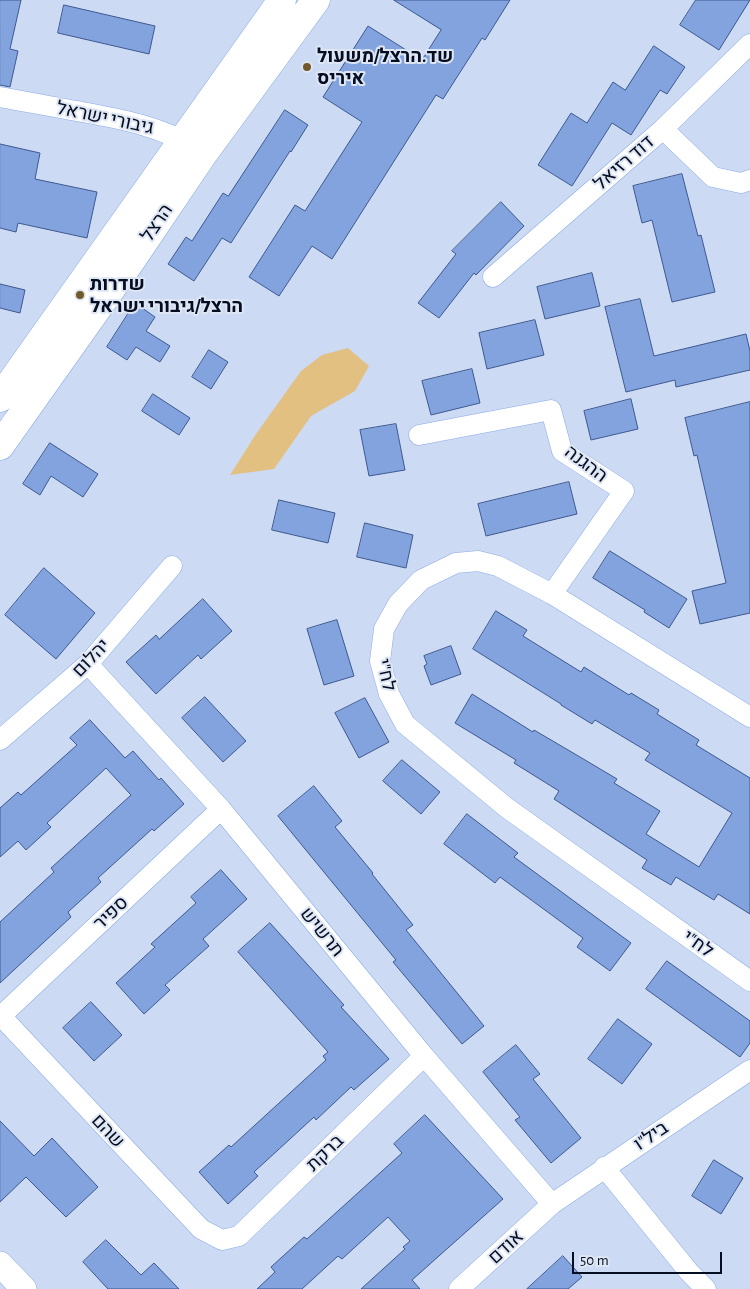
<!DOCTYPE html>
<html>
<head>
<meta charset="utf-8">
<style>
  body { margin:0 }
  #map { position:relative; width:750px; height:1289px; overflow:hidden; background:#ccdaf3; font-family:"Alegreya Sans",sans-serif }
  canvas { display:block }
  .scale { position:absolute; left:572px; top:1252px; width:150px; height:22px; box-sizing:border-box; border:2px solid #040d22; border-top:0; padding-left:6px; font-size:15px; line-height:18px; white-space:nowrap; color:#040d22; -webkit-text-stroke:4px #dfe6f3; paint-order:stroke }
</style>
</head>
<body>
<div id="map">
<canvas width="750" height="1289"></canvas>
<div class="scale">50 m</div>
</div>
<script>
const ctx = document.querySelector('canvas').getContext('2d');
ctx.lineJoin = 'round';
function paint(path, color) { ctx.fillStyle = color; ctx.fill(path, 'evenodd'); }
function stroke(path, color, width, dash) { ctx.strokeStyle = color; ctx.lineWidth = width; ctx.lineCap = dash ? 'butt' : 'round'; ctx.setLineDash(dash || []); ctx.stroke(path); }
function label(font, color, halo, rows, align = 'center') {
  ctx.font = font + ' "Alegreya Sans",Heebo,sans-serif'; ctx.lineWidth = 4; ctx.setLineDash([]); ctx.textBaseline = 'middle'; ctx.strokeStyle = halo; ctx.fillStyle = color; for (const [text, x, y, turn = 0] of rows) {
    ctx.save(); ctx.translate(x, y); ctx.rotate((+turn || 0) * Math.PI / 180); ctx.textAlign = isNaN(turn) ? turn : align; if (halo) ctx.strokeText(text, 0, 0); ctx.fillText(text, 0, 0); ctx.restore();
  }
}
paint(new Path2D(`
  M348,348l21,18 -14,25 -44,25 -37,53 -44,6 26,-41 45,-63 21,-16z`), '#e2c081');
const building = new Path2D(`
  M0,0h21l-11,49 8,2 -8,36 -10,-2z
  M394,0h116l-25,40 -3,-2 -39,61 -7,-4 -104,164 -20,-13 -33,50 -30,-19 46,-72 10,6 57,-89 -39,-25 45,-71 54,34 19,-30z
  M696,0h54l-31,50 -39,-25z
  M64,5l91,21 -6,28 -91,-21z
  M654,46l31,21 -18,27 -7,-4 -29,45 -19,-12 -40,63 -34,-21 33,-52 16,10 26,-41 12,8z
  M285,110l23,15 -17,27 -1,-1 -59,92 -9,-5 -28,43 -26,-17 18,-27 6,4 31,-48 5,3z
  M0,144l40,9 -5,26 62,13 -10,46 -69,-15 -2,9 -16,-4z
  M682,174l16,62 3,-1 14,57 -43,10 -20,-82 -10,3 -9,-37z
  M501,202l23,24 -48,49 -2,-2 -35,45 -21,-15 38,-49 -4,-3z
  M592,273l8,33 -55,13 -8,-32z
  M0,284l25,6 -5,23 -20,-5z
  M640,299l14,57 92,-22 4,17v19l-74,17 -1,-7 -49,12 -21,-85z
  M135,303l20,14 -9,14 24,15 -10,16 -24,-15 -9,13 -20,-13z
  M535,320l9,35 -57,14 -8,-36z
  M209,350l19,12 -17,27 -19,-12z
  M472,369l8,34 -49,12 -9,-34z
  M153,394l37,24 -11,17 -37,-24z
  M631,399l7,30 -47,11 -7,-29z
  M750,402v211l-50,11 -8,-33 34,-8 -29,-128 -3,1 -9,-38z
  M396,424l9,46 -36,6 -9,-46z
  M50,443l48,31 -15,23 -32,-21 -11,19 -17,-11z
  M569,482l8,32 -91,22 -8,-32z
  M279,500l56,13 -7,30 -56,-13z
  M365,523l48,12 -7,33 -49,-11z
  M610,551l77,48 -18,29 -25,-16 1,-2 -52,-32z
  M44,568l51,45 -39,46 -51,-44z
  M203,599l29,32 -31,28 -3,-4 -42,39 -30,-32 30,-27 3,4z
  M496,611l31,19 -4,6 58,36 3,-5 45,28 2,-2 28,17 -2,4 42,26 -3,5 54,33v136l-32,-20 -4,6 -38,-23 -5,8 -29,-17 5,-8 -93,-61 5,-8 -45,-28 2,-3 -61,-37 17,-29 61,38 1,-2 46,27 37,22 -3,4 46,28 -14,23 53,33 33,-54 -87,-53 5,-7 -55,-33 -3,4 -31,-19v-1l-88,-55z
  M337,620l17,56 -30,9 -17,-56z
  M451,646l10,28 -30,11 -7,-19 3,-2 -3,-8z
  M205,697l41,44 -23,21 -41,-44z
  M365,698l24,44 -30,16 -24,-45z
  M90,720l35,38 8,-7 26,29 2,-2 23,26 -30,27 -2,-2 -54,49 3,4 -33,30 3,5 -71,66v-61l54,-50 -3,-4 80,-73 -25,-27 -59,55 4,4 -25,23 -8,-9 -18,16v-49l18,-16 3,3 56,-50 -7,-7z
  M402,760l38,32 -19,22 -38,-33z
  M314,786l28,35 -7,6 38,46 -1,1 41,51 -7,5 78,96 -22,18 -69,-82 3,-2 -118,-144z
  M467,814l51,39 -4,4 117,86 -21,28 -33,-24 6,-9 -83,-61 -5,6 -51,-39z
  M221,870l26,29 -44,40 6,7 -44,39 5,5 -26,24 -28,-31 39,-36 -4,-3 45,-41 -5,-6z
  M270,923l74,82 -3,2 48,52 -35,31 -3,-3 -35,33 -2,-3 -60,55 4,4 -30,28 -29,-32 30,-27 2,2 95,-87 -3,-4 5,-4 -90,-100z
  M667,961l83,60v22l-10,14 -94,-68z
  M91,1002l31,33 -28,26 -31,-33z
  M618,1019l34,25 -30,40 -34,-25z
  M516,1045l24,29 -7,5 48,59 -30,25 -36,-43 5,-3 -37,-45z
  M425,1115l78,84 -91,81 8,9h-59l44,-40 -2,-2 7,-6 -22,-24 -46,42 -4,-3 -36,33h-45l18,-17 -4,-5 33,-30 3,2 95,-86 -8,-9z
  M0,1121l34,35 18,-18 46,49 -32,30 -40,-40 -26,25z
  M714,1160l29,18 -22,36 -29,-18z
  M106,1240l35,35 13,-12 25,26h-71l-25,-27z
  M563,1256l19,21 -14,12h-41z`);
paint(building, '#83a3de');
stroke(building, '#3d598f', 1);
const minor = new Path2D(`
  M0,97c29,5 58,11 88,16 37,7 73,14 106,34
  M663,129l50,48 28,6 9,-3
  M493,277l170,-148 87,-85
  M419,435l132,-25 11,41 62,40 -72,103
  M88,664l133,145 203,247 128,148
  M750,717l-198,-123 -54,-28 -20,-5 -22,2 -35,17 -23,24 -14,25 -4,32 9,33 16,30 102,84 243,173
  M0,740l88,-76 84,-98
  M0,1015l201,214 21,11 17,-4 185,-180
  M0,1017l221,-208
  M604,1167l85,105 17,17
  M459,1289l93,-85 198,-134`);
const tertiary = new Path2D(`
  M0,1264l24,25`);
const secondary = new Path2D(`
  M0,398l282,-398
  M0,446l131,-185 73,-108 112,-153`);
stroke(minor, '#8aabe7', 21);
stroke(tertiary, '#8aabe7', 26);
stroke(secondary, '#8aabe7', 29);
stroke(minor, '#fff', 20);
stroke(tertiary, '#fff', 25);
stroke(secondary, '#fff', 28);
for (const [x, y, r, color] of [
  [307,67,5,"#715929"],
  [80,295,5,"#715929"]
]) { const dot = new Path2D(); dot.arc(x, y, r, 0, 2 * Math.PI); ctx.fillStyle = color; ctx.fill(dot); stroke(dot, '#dfe6f3', 2); }
label('bold 19px', '#040d22', '#dfe6f3', [
  ["שד.הרצל/משעול",317,56],
  ["איריס",317,78],
  ["שדרות",90,284],
  ["הרצל/גיבורי ישראל",90,306]
], 'left');
label('19px', '#040d22', '#dfe6f3', [
  ["גיבורי ישראל",105,118,12],
  ["דוד רזיאל",624,163,-41],
  ["הרצל",157,223,-56],
  ["ההגנה",586,464,37],
  ["יהלום",91,658,-46],
  ["לח\"י",386,675,78],
  ["ספיר",111,913,-43],
  ["תרשיש",322,932,51],
  ["לח\"י",698,944,35],
  ["שהם",108,1131,47],
  ["ביל\"ו",651,1136,-34],
  ["ברקת",325,1153,-44],
  ["אודם",506,1247,-43]
]);
</script>
</body>
</html>
